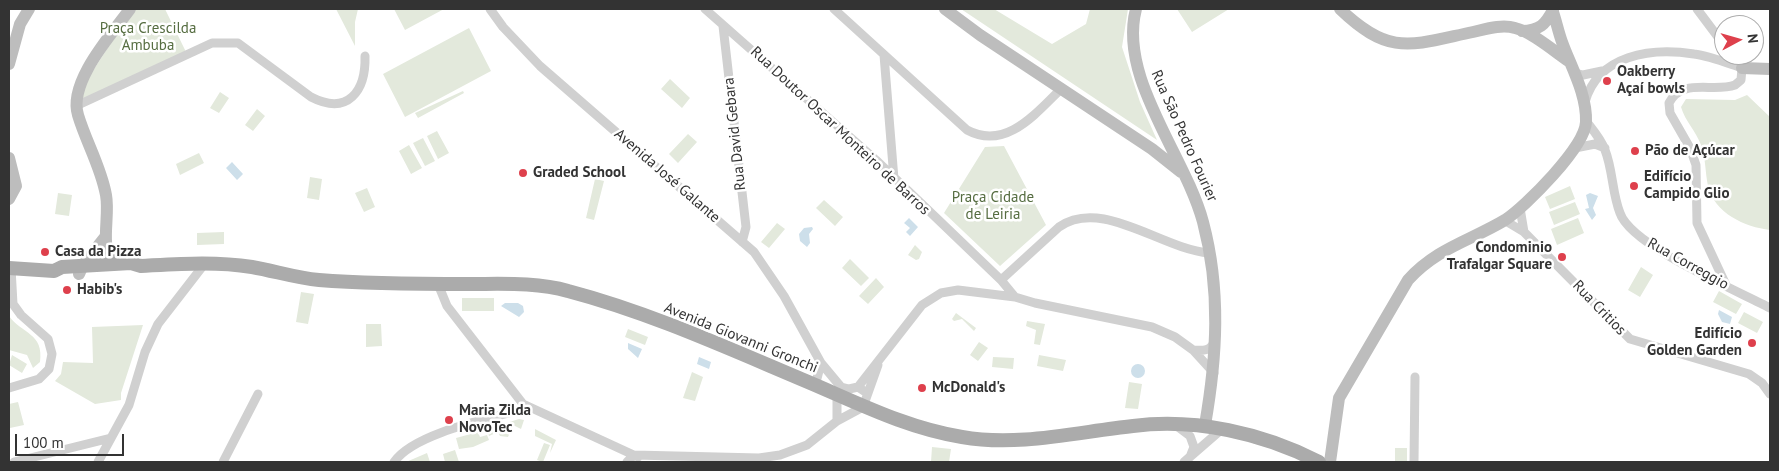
<!DOCTYPE html>
<html>
<head>
<meta charset="utf-8">
<style>
  body { margin:0 }
  #map { position:relative; width:1779px; height:471px; overflow:hidden; background:#fff; font-family:"PT Sans",sans-serif }
  canvas { display:block }
  .frame { position:absolute; inset:0; border:10px solid #333; pointer-events:none }
  .north { position:absolute; left:1714px; top:15px; width:50px; height:50px; box-sizing:border-box; background:#fff; border:1px solid #adadad; border-radius:50%; rotate:84deg; font-size:14px; font-weight:700; line-height:20px; text-align:center; color:#333 }
  .north::after { content:''; display:block; margin:auto; width:18px; height:22px; background:#de404c; clip-path:polygon(50% 0,100% 100%,50% 72%,0 100%) }
  .scale { position:absolute; left:15px; top:434px; width:109px; height:22px; box-sizing:border-box; border:2px solid #333; border-top:0; padding-left:6px; font-size:15px; line-height:18px; white-space:nowrap; color:#333; -webkit-text-stroke:4px #fff; paint-order:stroke }
</style>
</head>
<body>
<div id="map">
<canvas width="1779" height="471"></canvas>
<div class="frame"></div>
<div class="north">N</div>
<div class="scale">100 m</div>
</div>
<script>
const ctx = document.querySelector('canvas').getContext('2d');
ctx.lineJoin = 'round';
function paint(path, color) { ctx.fillStyle = color; ctx.fill(path, 'evenodd'); }
function stroke(path, color, width, dash) { ctx.strokeStyle = color; ctx.lineWidth = width; ctx.lineCap = dash ? 'butt' : 'round'; ctx.setLineDash(dash || []); ctx.stroke(path); }
function label(font, color, halo, rows, align = 'center') {
  ctx.font = font + ' "PT Sans",sans-serif'; ctx.lineWidth = 5; ctx.setLineDash([]); ctx.textBaseline = 'middle'; ctx.strokeStyle = halo; ctx.fillStyle = color; for (const [text, x, y, turn = 0] of rows) {
    ctx.save(); ctx.translate(x, y); ctx.rotate((+turn || 0) * Math.PI / 180); ctx.textAlign = isNaN(turn) ? turn : align; if (halo) ctx.strokeText(text, 0, 0); ctx.fillText(text, 0, 0); ctx.restore();
  }
}
paint(new Path2D(`
  M133,9h32l21,43 -104,49 3,-18z
  M336,9h22l-3,13v24z
  M394,9h50l-39,21z
  M961,9h33l58,35 34,-20 4,-15h38l-6,38 18,55 17,38z
  M1177,9h52l-37,23z
  M469,28l22,43 -86,46 -22,-43z
  M670,79l20,19 -8,10 -21,-19z
  M463,91l1,2 -46,25 -3,-5z
  M220,92l9,6 -10,15 -9,-5z
  M1747,95l23,22v113c-25,-3 -56,-17 -62,-44 -3,-15 -2,-26 -7,-41 -5,-14 -16,-24 -20,-38l5,-8 49,1z
  M257,109l8,7 -12,15 -8,-6z
  M437,131l12,22 -11,6 -11,-23z
  M688,134l9,8 -19,21 -9,-9z
  M423,138l12,23 -10,5 -12,-23z
  M409,145l13,23 -11,6 -12,-23z
  M1004,146l42,79 -46,41 -56,-53 41,-66z
  M199,153l5,10 -24,12 -4,-11z
  M310,177l12,2 -3,21 -12,-2z
  M595,179l9,2 -10,39 -8,-2z
  M1570,186l5,13 -25,10 -5,-12z
  M367,188l8,19 -11,5 -9,-19z
  M58,193l14,2 -3,21 -14,-2z
  M824,200l19,17 -8,9 -19,-18z
  M1575,202l5,12 -26,11 -5,-13z
  M1578,218l6,15 -27,12 -6,-16z
  M777,223l8,6 -16,19 -8,-6z
  M224,232v12l-27,1v-12z
  M915,245l7,7 -3,7 -3,1 -8,-5z
  M850,259l19,19 -8,8 -19,-18z
  M1641,267l12,8 -13,22 -12,-7z
  M876,278l8,9 -16,17 -9,-8z
  M1719,291l23,13 -6,10 -23,-12z
  M301,292l13,2 -6,30 -12,-2z
  M462,298h32v13h-32z
  M1744,312l19,10 -6,11 -19,-10z
  M956,313l20,15 -2,3 -12,-12 -8,2 -2,-2z
  M9,316c13,18 35,17 31,46l-7,6 -6,-13 -18,-5z
  M1027,321l18,3 -5,21 -6,-1 2,-14 -10,-4z
  M366,324h15l1,22 -16,1z
  M143,325l-22,68v7l-26,4 -40,-23 6,-7 2,-12 30,1 -1,-36z
  M628,329l20,8 -3,8 -20,-8z
  M979,342l9,6 -10,13 -8,-6z
  M12,355l15,9 -5,9 -13,-8z
  M1039,355l27,5 -3,11 -26,-5z
  M993,357l21,1 -1,11 -21,-2z
  M692,372l11,5 -8,24 -12,-3z
  M1129,382l13,2 -4,25 -13,-1z
  M18,402l6,23 -14,3 -1,-24z
  M519,419l5,1 -3,9 -8,-4 -5,12 -8,-1 -2,-4 -9,4 -2,-7z
  M535,429l21,11 -6,13 2,-9 -17,-8z
  M478,432l2,5 7,-2 2,5 -16,7 -14,2 -3,-11z
  M544,443l6,2 -7,17 -6,-2z
  M932,447l19,2 -2,13h-18z
  M1395,448h12v14h-12z
  M455,450l4,12h-14l-2,-8z
  M427,453l3,9h-24z`), '#e3e9dc');
paint(new Path2D(`
  M232,162l11,12 -6,6 -11,-12z
  M1590,193l8,3 -5,12 3,7 -4,5 -7,-11 4,-1 -3,-13z
  M909,218l9,9 -8,9 -4,-4 4,-4 -6,-5z
  M812,227l1,2 -4,5 1,9 -3,4 -7,-6 -1,-7 5,-6z
  M505,303h13l5,3 1,6 -5,5 -18,-11z
  M1719,310l13,7 -2,7 -8,-2 -4,-8z
  M628,343l14,6 -4,9 -10,-9z
  M699,357l12,5 -2,7 -12,-5z
  M1131 371a7 7 0 1 1 14 0a7 7 0 1 1-14 0Z`), '#cddfea');
stroke(new Path2D(`
  M490,9l13,18 37,39 214,186 30,44 37,67 20,24 8,2 9,-2 9,6
  M705,9l171,151 125,120 14,17
  M834,9l133,121c39,21 69,-17 95,-42
  M1697,9l27,36
  M723,26l23,201 -4,15
  M884,55l10,124
  M1732,55l10,13
  M1575,73l8,2 19,-4
  M1585,102c13,-47 66,-55 109,-48 16,2 33,9 48,14
  M76,106l136,-63h26l73,54c37,19 55,-6 54,-41
  M1586,121c7,9 15,18 19,29 8,20 7,43 15,63 11,33 118,78 150,95
  M1575,148l20,-4 10,4
  M1520,208l4,24
  M1504,220l20,12 106,107 119,35 13,9 8,11
  M1001,280l58,-53c43,-30 102,22 150,26
  M438,284l9,22 76,98 115,53
  M1726,285l-29,-62 -1,-58 -6,-17 -20,-35 -1,-10c13,-26 44,-10 66,-18l6,-5 1,-12
  M1193,350c11,1 18,1 22,-10
  M815,386l6,-23
  M858,387l64,-82 19,-12 17,-3 57,7 20,6 117,24 23,10 18,13 21,23
  M9,388l30,-9 10,-10 3,-15 -4,-15 -27,-24 -8,-11 -2,-36
  M837,395v26
  M1174,424l16,12 4,11 -4,10
  M14,462l97,-24
  M98,462l31,-57 16,-53 13,-28 48,-62
  M223,462l35,-68
  M394,462c21,-30 99,-44 134,-54
  M627,462l7,-7 125,3 21,-3 27,-10 30,-24 26,-14 15,-42
  M1184,462l38,-33
  M1414,462l1,-85`), '#d0d0d0', 9);
stroke(new Path2D(`
  M945,9l35,26 172,114 29,23
  M1136,9c-18,69 49,146 67,213 18,68 14,134 2,203
  M1340,9c50,48 71,36 133,23 13,-3 29,-8 42,-4 17,4 40,24 55,34
  M1522,31c18,-1 23,-6 31,-21
  M9,64l11,-40 9,-15
  M1742,68l28,1
  M9,158l7,28 -7,13
  M112,263c-12,-20 -2,-46 -6,-68 -5,-28 -20,-53 -28,-80 -10,-33 33,-80 52,-106
  M79,274l4,-9 23,-29
  M1330,462l9,-64 69,-118c29,-32 62,-39 97,-60 21,-14 80,-73 81,-98 1,-28 -15,-55 -24,-80 -4,-11 -6,-22 -10,-33`), '#bdbdbd', 12);
stroke(new Path2D(`
  M9,268l45,3 8,-4 69,-4 10,3c37,-2 73,-5 111,1 23,4 44,11 67,13 50,4 100,4 151,4 32,0 67,-2 98,7 80,21 157,56 233,88 53,22 104,49 161,58 56,10 115,-5 171,-11 62,-8 130,7 186,36`), '#ababab', 14);
for (const [x, y, r, color] of [
  [1607,81,5,"#de404c"],
  [1635,151,5,"#de404c"],
  [523,173,5,"#de404c"],
  [1634,186,5,"#de404c"],
  [45,252,5,"#de404c"],
  [1562,257,5,"#de404c"],
  [67,290,5,"#de404c"],
  [1752,343,5,"#de404c"],
  [922,388,5,"#de404c"],
  [449,420,5,"#de404c"]
]) { const dot = new Path2D(); dot.arc(x, y, r, 0, 2 * Math.PI); ctx.fillStyle = color; ctx.fill(dot); stroke(dot, '#fff', 2); }
label('15px', '#566d41', '#fff', [
  ["Praça Crescilda",148,29],
  ["Ambuba",148,46],
  ["Praça Cidade",993,198],
  ["de Leiria",993,215]
]);
label('bold 15px', '#333', '#fff', [
  ["Oakberry",1617,72],
  ["Açaí bowls",1617,89],
  ["Pão de Açúcar",1645,151],
  ["Graded School",533,173],
  ["Edifício",1644,177],
  ["Campido Glio",1644,194],
  ["Condominio",1552,248,"right"],
  ["Trafalgar Square",1552,265,"right"],
  ["Casa da Pizza",55,252],
  ["Habib's",77,290],
  ["Edifício",1742,334,"right"],
  ["Golden Garden",1742,351,"right"],
  ["McDonald's",932,388],
  ["Maria Zilda",459,411],
  ["NovoTec",459,428]
], 'left');
label('15px', '#333', '#fff', [
  ["Rua Doutor Oscar Monteiro de Barros",840,131,43],
  ["Rua David Gebara",735,134,-96],
  ["Rua São Pedro Fourier",1184,136,66],
  ["Avenida José Galante",667,176,41],
  ["Rua Correggio",1688,264,29],
  ["Rua Critios",1599,308,46],
  ["Avenida Giovanni Gronchi",741,338,22]
]);
</script>
</body>
</html>
